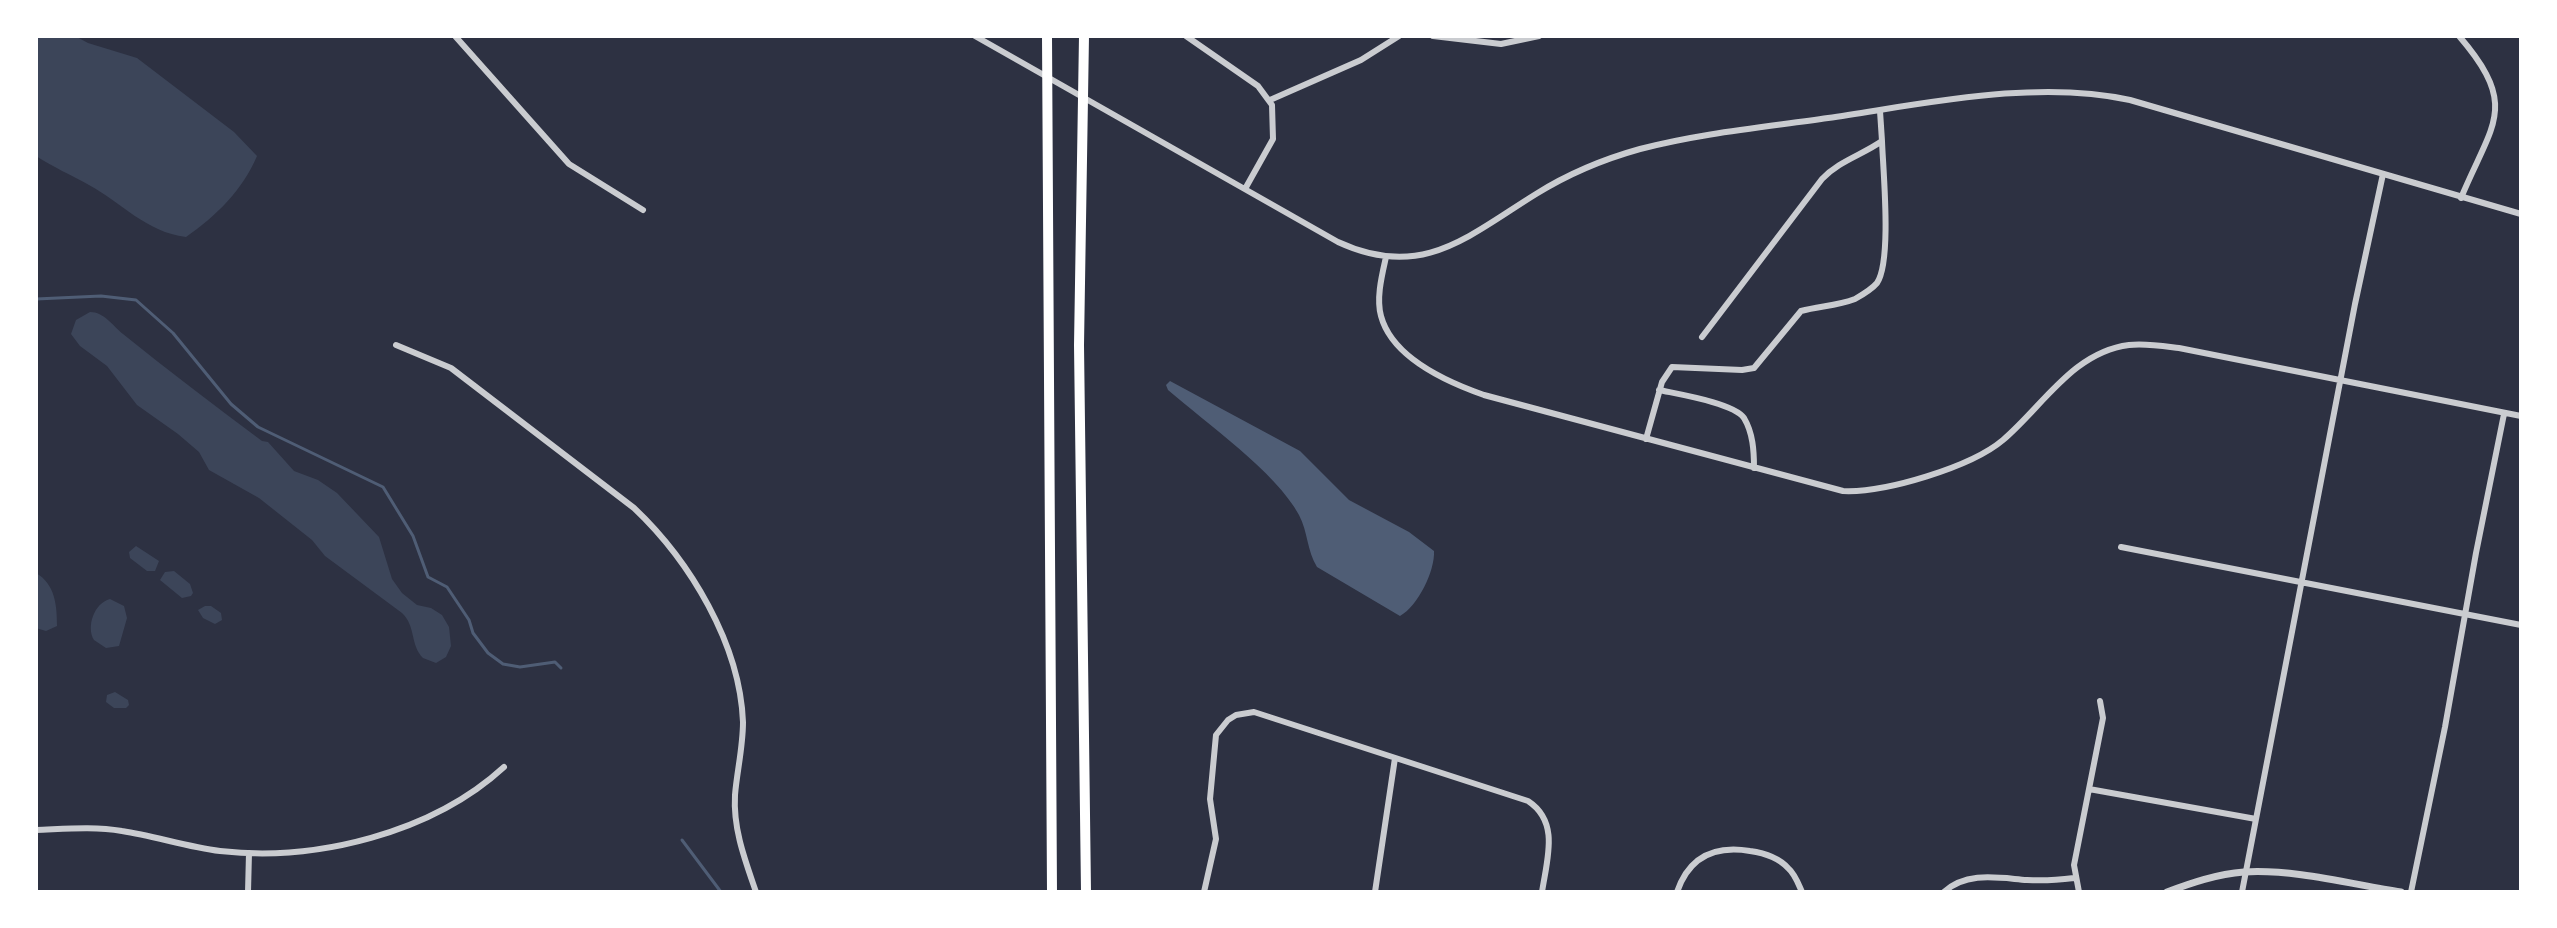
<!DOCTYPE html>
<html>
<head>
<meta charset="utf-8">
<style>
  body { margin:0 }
  #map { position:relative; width:2557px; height:928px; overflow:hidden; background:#2d3142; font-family:Ubuntu,sans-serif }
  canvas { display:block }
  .frame { position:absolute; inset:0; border:38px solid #fff; pointer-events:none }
</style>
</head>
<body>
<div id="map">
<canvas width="2557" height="928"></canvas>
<div class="frame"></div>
</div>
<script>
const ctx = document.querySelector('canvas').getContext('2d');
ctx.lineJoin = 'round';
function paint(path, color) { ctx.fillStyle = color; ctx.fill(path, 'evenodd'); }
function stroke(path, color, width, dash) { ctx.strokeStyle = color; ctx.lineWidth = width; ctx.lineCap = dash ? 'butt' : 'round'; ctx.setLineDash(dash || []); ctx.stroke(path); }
paint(new Path2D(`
  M36,36h39l13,7 49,15 97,74 23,24c-15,35 -41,60 -71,81 -40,-5 -64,-34 -97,-52 -18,-10 -36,-18 -53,-29z
  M90,312c14,0 23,14 33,22 46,37 92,72 139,107l6,1 26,29 24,9 19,13 42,44 13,42 10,14 15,12 14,3 11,7 7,12 2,19 -5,11 -10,6 -13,-5c-13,-13 -7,-32 -21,-45l-77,-57 -13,-16 -53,-42 -50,-28 -10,-18 -21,-18 -41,-29 -30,-39 -27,-20 -9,-12 5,-14z
  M136,546l23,15 -4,10h-8l-17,-13 -1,-6z
  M174,571l16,13 3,9 -2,3 -9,2 -22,-18 5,-8z
  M36,573c19,11 21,32 21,53l-11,5 -10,-3z
  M110,599l14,7 3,12 -8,28 -13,2 -12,-8c-8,-13 0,-37 16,-41z
  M205,606h6l10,7 1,7 -7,4 -12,-6 -5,-8z
  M115,692l13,8 1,5 -3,3h-12l-8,-6 1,-7z`), '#3c4559');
paint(new Path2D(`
  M1170,381l130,70 49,49 60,32 25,19c1,20 -16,55 -34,65l-83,-49c-10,-16 -9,-35 -18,-52 -23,-43 -93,-92 -131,-125l-2,-5z`), '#4f5d75');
stroke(new Path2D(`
  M36,299l65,-3 35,4 37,33 58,71 27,23 125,60 30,49 15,41 19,10 22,33 4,13 15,20 15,11 17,3 35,-5 6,6
  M682,840l39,52`), '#4f5d75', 3);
stroke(new Path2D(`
  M455,36l114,128 74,46
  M975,36l363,206c84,39 130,-6 198,-48 32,-20 68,-35 104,-45 61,-16 126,-22 188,-31 96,-14 207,-39 302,-18l391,114
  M1186,36l72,50 14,19 1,34 -28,50
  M1433,36l68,8 38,-8
  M2459,36c61,71 33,87 2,162
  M1270,100l91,-40 38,-24
  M1386,257c-4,18 -10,41 -5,59 11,41 66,66 103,79l359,96c42,2 128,-24 160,-51 40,-34 70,-88 126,-95 16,-2 34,1 50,3l342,68
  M1702,337l120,-158c17,-18 40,-24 60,-38l-2,-30
  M396,345l55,23 183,140c56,53 106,136 109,214 0,25 -6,49 -8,73 -2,34 10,65 21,97
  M1659,390c18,4 75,13 85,28 9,15 10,33 10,50
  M1646,439l16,-57 10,-15 70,3 12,-2 47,-57c18,-5 36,-5 54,-12 7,-4 17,-10 22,-16 15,-22 6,-113 5,-142
  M2121,547l400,78
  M2089,789l167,30
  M36,830c28,-1 58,-4 86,1 33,5 65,16 98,20 96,11 212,-18 284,-84
  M248,892l1,-39
  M1204,892l12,-53 -6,-40 6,-64 12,-15 8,-5 18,-3 274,89c32,21 19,58 14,91
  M1375,892l20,-134
  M1677,892c12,-35 37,-47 73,-41 14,2 28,6 38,17 7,6 10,15 14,24
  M1944,892c23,-21 55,-14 83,-12 16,1 31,0 47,-2
  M2079,892l-5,-27 29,-147 -3,-17
  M2242,892l113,-588 28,-130
  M2411,892l34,-165 31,-174 28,-139`), '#caccd0', 6);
stroke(new Path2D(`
  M2167,892c24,-9 50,-18 77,-20 51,-3 106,12 157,20`), '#caccd0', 7);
stroke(new Path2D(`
  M1047,36l5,856
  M1084,36l-5,309 7,547`), '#fff', 10);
</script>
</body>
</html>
